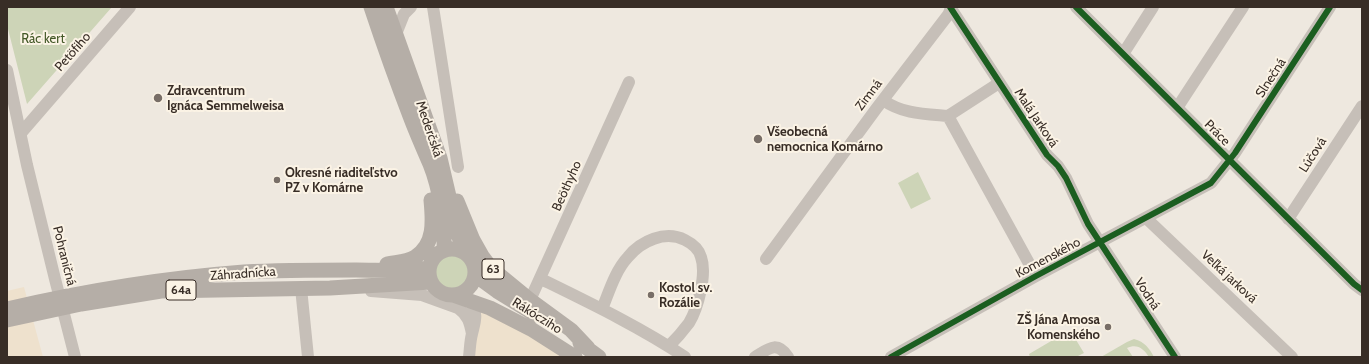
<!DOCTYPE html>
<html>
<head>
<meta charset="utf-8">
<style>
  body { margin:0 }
  #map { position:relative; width:1369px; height:364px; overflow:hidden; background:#eee8df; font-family:Cabin,sans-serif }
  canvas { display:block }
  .frame { position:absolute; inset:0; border:8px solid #382d26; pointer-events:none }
</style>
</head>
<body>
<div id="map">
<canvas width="1369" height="364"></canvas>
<div class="frame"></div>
</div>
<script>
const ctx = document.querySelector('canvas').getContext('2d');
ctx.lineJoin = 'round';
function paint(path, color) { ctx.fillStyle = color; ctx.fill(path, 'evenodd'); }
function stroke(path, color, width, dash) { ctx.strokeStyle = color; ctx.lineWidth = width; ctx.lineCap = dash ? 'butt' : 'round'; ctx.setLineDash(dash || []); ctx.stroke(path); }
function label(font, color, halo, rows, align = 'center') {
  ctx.font = font + ' Cabin,sans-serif'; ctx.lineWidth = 4; ctx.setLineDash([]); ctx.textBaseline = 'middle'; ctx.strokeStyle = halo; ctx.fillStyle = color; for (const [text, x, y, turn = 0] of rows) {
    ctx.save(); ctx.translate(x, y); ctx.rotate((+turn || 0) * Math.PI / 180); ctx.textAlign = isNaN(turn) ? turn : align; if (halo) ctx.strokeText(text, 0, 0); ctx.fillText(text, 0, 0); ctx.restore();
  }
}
paint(new Path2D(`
  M7,7h105l-85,97 -20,-79z
  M918,172l13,27 -20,10 -13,-26z
  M433 271a19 19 0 1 1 38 0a19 19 0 1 1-38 0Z
  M1070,330l14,23 -8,4h-46l-1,-3z
  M1134,339c11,3 15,9 20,18h-5c-5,-8 -12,-14 -22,-9l6,9h-32l26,-15z`), '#cdd4b7');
paint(new Path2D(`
  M24,287l19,70h-36v-66z
  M472,303l103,54h-106z`), '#eee1cd');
stroke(new Path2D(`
  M433,7l25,160
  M950,7l97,148 11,11 8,12 22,46 87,133
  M1076,7l278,277 8,6
  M396,34l8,-20 7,-7
  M1123,54l30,-47
  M7,70l20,95 28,114 20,78
  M883,100c19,14 42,14 65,16l88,160
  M1177,108l66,-101
  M948,116l51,-33
  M21,133l109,-126
  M1146,218l146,139
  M1288,219l74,-113
  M766,259l110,-150 72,-94 4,-8
  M541,279c49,24 99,48 144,78
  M301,288l7,69
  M371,291l51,4 36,13c10,7 12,15 14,26
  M530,300l99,-218
  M602,309c7,-17 13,-38 26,-52 13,-16 37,-27 57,-17 8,4 14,9 16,17 6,17 -3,51 -12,66 -6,8 -13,16 -20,23
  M469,357c1,-8 1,-16 3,-23 3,-13 6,-19 -1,-32
  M755,357c13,-8 22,-17 33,0
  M891,357l145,-81 175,-93 24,-30 95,-146`), '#c6bfb8', 12);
stroke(new Path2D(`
  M371,7c12,36 25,73 39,109 6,16 13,32 20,48 10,25 15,58 14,86
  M386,7l54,151 18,77 8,18
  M457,201l16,39 9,16 9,12 39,32 41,30 17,18
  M429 272a23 23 0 1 1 46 0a23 23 0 1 1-46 0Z
  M387,264c9,-2 20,-2 28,-7 20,-12 18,-36 16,-57
  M475,275l22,16 39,24
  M453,295l37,13 41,21 44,28
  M7,309c78,-18 157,-31 237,-37 37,-2 75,-2 112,-2 25,0 49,2 73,-2
  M7,320l74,-16 80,-13 169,-3 101,-6
  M580,343l19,14`), '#b5aea7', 15);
stroke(new Path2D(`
  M950,7l97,148 11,11 8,12 22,46 87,133
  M1076,7l278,277 8,6
  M891,357l145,-81 175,-93 24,-30 95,-146`), '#1b5e20', 6);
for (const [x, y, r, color] of [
  [158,98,5,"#786e67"],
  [758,139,5,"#786e67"],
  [277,180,4,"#786e67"],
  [651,295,4,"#786e67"],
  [1108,327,4,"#786e67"]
]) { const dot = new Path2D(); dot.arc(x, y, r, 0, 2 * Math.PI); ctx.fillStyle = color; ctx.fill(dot); stroke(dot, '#fbf3e5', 1.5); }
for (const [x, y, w] of [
  [493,269,22],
  [181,290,30]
]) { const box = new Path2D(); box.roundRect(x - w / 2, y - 10, w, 20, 3); ctx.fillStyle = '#fbf3e5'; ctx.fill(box); stroke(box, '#382d26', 1); }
label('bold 12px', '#382d26', null, [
  ["63",493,269],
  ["64a",181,290]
]);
label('13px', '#435827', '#fbf3e5', [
  ["Rác kert",43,39]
]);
label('13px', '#382d26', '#fbf3e5', [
  ["Petöfiho",73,52,-49],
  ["Slnečná",1271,78,-57],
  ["Zimná",869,95,-53],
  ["Malá Jarková",1036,118,56],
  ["Mederčská",429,129,71],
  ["Práce",1217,133,45],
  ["Lúčová",1313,155,-57],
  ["Beöthyho",567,186,-66],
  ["Pohraničná",64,256,76],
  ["Komenského",1048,258,-28],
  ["Záhradnícka",243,274,-4],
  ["Veľká jarková",1229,277,43],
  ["Vodná",1147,294,57],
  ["Rákócziho",537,316,32]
]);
label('bold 13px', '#382d26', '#fbf3e5', [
  ["Zdravcentrum",167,91],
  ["Ignáca Semmelweisa",167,106],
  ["Všeobecná",767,132],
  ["nemocnica Komárno",767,147],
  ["Okresné riaditeľstvo",285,173],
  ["PZ v Komárne",285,188],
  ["Kostol sv.",659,288],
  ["Rozálie",659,303],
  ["ZŠ Jána Amosa",1100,320,"right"],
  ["Komenského",1100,335,"right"]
], 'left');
</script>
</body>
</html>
